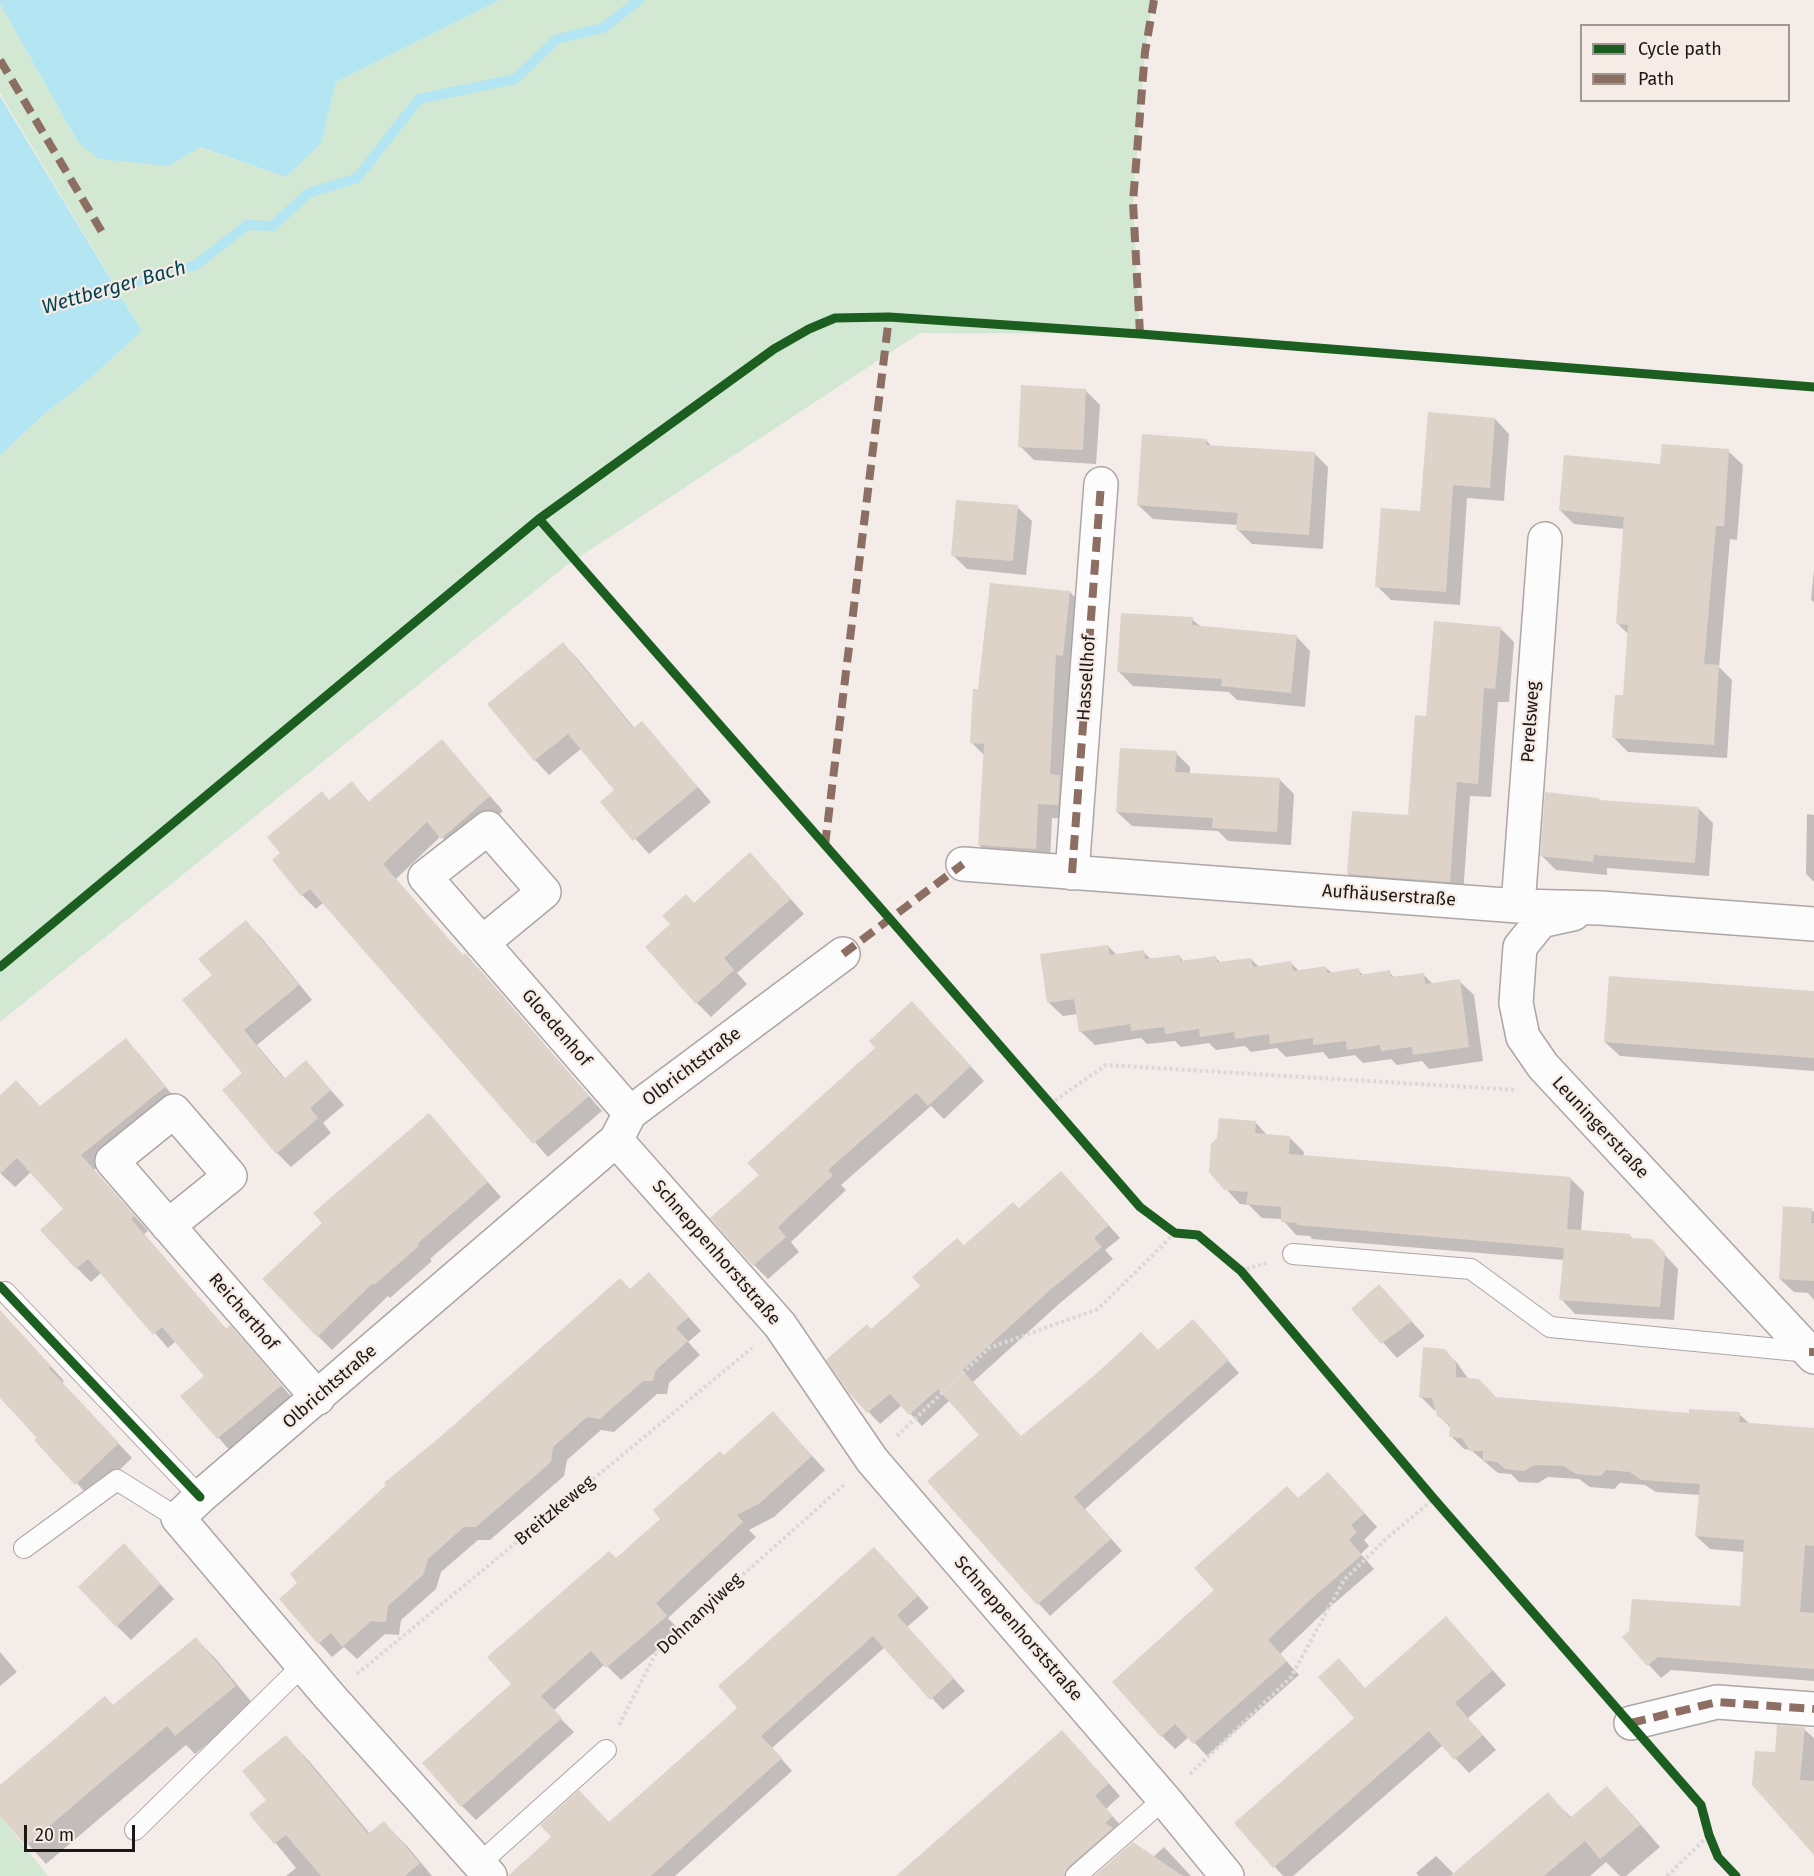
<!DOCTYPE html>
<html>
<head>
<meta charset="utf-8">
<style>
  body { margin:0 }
  #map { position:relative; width:1814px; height:1876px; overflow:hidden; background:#f3ece9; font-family:"Fira Sans",sans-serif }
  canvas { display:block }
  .legend { position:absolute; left:1580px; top:24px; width:210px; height:78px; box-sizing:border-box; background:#f7ebe5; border:2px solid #9f9792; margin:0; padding:8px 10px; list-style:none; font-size:18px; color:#1c1816 }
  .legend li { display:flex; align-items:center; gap:12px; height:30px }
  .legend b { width:30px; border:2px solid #9f9792 }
  .scale { position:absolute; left:24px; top:1825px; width:111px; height:27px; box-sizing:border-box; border:3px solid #1c1816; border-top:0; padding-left:8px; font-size:18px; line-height:21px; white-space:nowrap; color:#1c1816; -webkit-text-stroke:4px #f7ebe5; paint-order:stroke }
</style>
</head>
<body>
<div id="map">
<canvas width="1814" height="1876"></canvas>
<ul class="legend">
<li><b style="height:8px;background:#1b5e20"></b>Cycle path</li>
<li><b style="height:8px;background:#8d6e63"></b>Path</li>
</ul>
<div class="scale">20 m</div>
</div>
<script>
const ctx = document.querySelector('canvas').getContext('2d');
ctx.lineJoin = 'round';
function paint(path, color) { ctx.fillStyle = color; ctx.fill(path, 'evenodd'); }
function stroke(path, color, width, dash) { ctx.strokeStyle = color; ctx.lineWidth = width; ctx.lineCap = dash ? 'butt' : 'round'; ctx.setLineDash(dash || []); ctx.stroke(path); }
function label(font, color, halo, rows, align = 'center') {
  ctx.font = font + ' "Fira Sans",sans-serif'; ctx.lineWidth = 4.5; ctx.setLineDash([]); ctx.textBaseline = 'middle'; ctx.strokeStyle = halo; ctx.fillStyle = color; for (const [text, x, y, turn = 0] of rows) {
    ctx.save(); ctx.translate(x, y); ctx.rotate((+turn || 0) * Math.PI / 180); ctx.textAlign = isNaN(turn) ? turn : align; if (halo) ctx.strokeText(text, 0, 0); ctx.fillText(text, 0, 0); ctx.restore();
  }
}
paint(new Path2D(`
  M500,0h653l-8,52 -12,150 7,132 -220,-1 -353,232 -567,457v-566l44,-42 42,-32 56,-51 -142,-238v-89l78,138 91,24 30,-19 87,30 35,-33 15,-62z
  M0,1816l48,60h-48z`), '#d3e8d2');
paint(new Path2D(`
  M0,0h500l-164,82 -15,62 -35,33 -86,-30 -31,19 -70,-7 -21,-17 -78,-138z
  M0,96l142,235 -56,51 -42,32 -44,42z`), '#b4e5f3');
paint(new Path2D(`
  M1085,390l15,15 -4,59 -62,-4 -14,-14z
  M1495,419l14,15 -5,67 -37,-3 -7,107 -69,-5 -14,-14 44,-73z
  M1206,440l6,7 102,6 14,14 -5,82 -71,-5 -14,-14v-5l-85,-6 -15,-14z
  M1728,451l15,14 -6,75 -7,-1 -11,128 13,13 -5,78 -99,-6 -14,-14 10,-41 4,-63 -11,-11 7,-94 -50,-5 -14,-14 102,-44z
  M1017,507l15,14 -6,54 -59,-6 -14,-14z
  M1814,569v33l-3,-2z
  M1070,592l14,15 -7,62 -7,-1 -6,112 8,39 -20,-1 -2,44 -56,-3 -15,-14 6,-89 -13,-13z
  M1192,619l9,8 95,9 14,15 -5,56 -68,-7 -8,-8 -96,-6 -14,-14z
  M1500,628l14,14 -5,60h-11l-7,95 -21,-1 -7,99 -101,-7 -14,-14 61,-57 19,-99z
  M563,644l14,14 58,71 7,-6 69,79 -62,52 -47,-52 15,-12 -35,-42 -33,27 -14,-15 -46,-56z
  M442,741l61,70 -47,41 -15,-16 -45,43 68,78 1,-2 14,14 123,142 -54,46 -224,-255 -8,7 -14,-14 28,-94 22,-18 18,20z
  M1176,753l14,14v7l90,6 14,14 -3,51 -63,-4 -10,-10 -86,-5 -15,-14z
  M1599,799l2,3 97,6 15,15 -4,53 -102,-8v7l-51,-5 -14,-14z
  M1807,814l7,1v67l-8,-8z
  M764,869l40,45 -67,59 10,11 -36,33 -14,-14 -25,-78 22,-21z
  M246,922l14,14 52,64 -55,45 29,35 20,-18 38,43 -21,18 8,10 -40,34 -14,-14 -33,-80 -30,-97z
  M1108,946l9,9 26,-3 9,8 27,-4 5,6 31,-5 6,6 30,-4 8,8 32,-4 8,8 27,-3 6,5 26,-3 6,6 25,-4 6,6 28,-4 10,10 26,-3 15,14 9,66 -54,8 -7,-8 -25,4 -6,-6 -28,4 -8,-8 -26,4 -6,-7 -37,5 -9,-9 -26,4 -6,-6 -29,4 -7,-7 -28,4 -6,-6 -28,3 -6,-6 -46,7 -15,-14 -2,-17 -15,2 -15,-14z
  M1814,992v79l-194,-15 -15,-14z
  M926,1017l58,64 -40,38 -13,-13 -90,79 5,5 -55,52 8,10 -31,27 -14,-14 7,-90z
  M125,1040l14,14 39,48 -84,68 54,61 -4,3 83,96 17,11 50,59 -62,53 -50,-57 24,-20 -30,-35 -8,7 -66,-76 -11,10 -14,-14 -12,-59 -34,-37 -16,15 -15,-14v-76l41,10z
  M429,1115l72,82 -71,62 2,2 -42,37 -2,-2 -56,54 -14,-14 6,-113z
  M1255,1122l13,14 21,1 15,15 -1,4 267,22 14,14 -3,40 49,4 3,3 18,1 27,29 -4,51 -99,-6 -14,-15 3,-39 -252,-21 -2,-3 -14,-1 -14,-16 -20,-1 -13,-13 -9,-1 -14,-15z
  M1073,1185l47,53 -15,12 8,9 -53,44 -87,79 49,56 136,-86 46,-19 35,40 -154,136 37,42 -72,65 -121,-135 52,-46 -31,-35 -28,26 -20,-21 -22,19 -31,-33 23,-61 92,-83 55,-37z
  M1811,1209l3,3v88l-6,-7 -14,-1 -14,-13z
  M1379,1286l46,50 -28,22 -44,-49z
  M663,1288l38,43 -13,11 12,13 -31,28 -2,11h-10l-43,38 -13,-2 -34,30 -3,16 -74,64h-12l-37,32 -5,17 -35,31 -2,15 -14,-1 -28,25 -13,-12 -12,10 -13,-14 312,-352z
  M0,1334l25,4 39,43 -2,2 70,75 -42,40 -90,-102z
  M1445,1351l13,13 11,16 28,19 193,16 49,-1 11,10 64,6v251l-143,-11 -10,8 -37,-40 117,-30 3,-56 -34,-3 -14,-13 5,-41 -45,-3 -11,-7 -25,-2 -6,6 -24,-2 -11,-8 -31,-2 -10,6 -19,-1 -8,-8 -13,-1 -27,-23 -7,-1 -13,-13v-8l-13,-13 -1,-5h-3l-14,-14z
  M773,1413l52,57 -51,47 -25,13 7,7 -88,81 12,13 -59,49 -16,-16 -52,47 21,21 -98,88 -14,-14 51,-122 103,-124 46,-41 62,-63z
  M1341,1487l36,40 -13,13 5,6 -8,8 13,15 -51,44 -43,41 19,21 -92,81 -18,-19 -14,12 -13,-13 54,-146 83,-90z
  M138,1560l36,39 -43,41 -14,-14z
  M886,1560l43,48 -22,19 58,64 -22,19 -58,-63 -113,101 20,23 -117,105h-151l85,-52 130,-116z
  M1446,1618l60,67 -38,33 28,32 -27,23 -26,-28 -150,131h-10l-9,-10 82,-148 10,-29z
  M196,1639l19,19 39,47 -59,49 -9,-9 -140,119 -46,-51v-26l114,-81z
  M0,1652l17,20 -17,14z
  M1804,1729l10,9v114l-38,-98z
  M286,1737l24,25 60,72 14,-11 24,24 24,29h-146l10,-8 -44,-54 16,-14z
  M1074,1744l46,52 -14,13 18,20 -40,47h-186z
  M1607,1788l21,22 32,37 -34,29h-6l-14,-14 -16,14h-171l-3,-3 20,-17 18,18 94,-79 24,23z
  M1164,1847l27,29h-95l57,-19z`), '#0003');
stroke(new Path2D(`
  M104,291l92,-26 51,-40 26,1 35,-33 49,-15 62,-79 96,-20 42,-40 46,-11 36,-28`), '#b4e5f3', 10);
paint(new Path2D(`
  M1021,385l65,4 -3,61 -65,-3z
  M1428,412l67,6 -5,70 -37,-3 -7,107 -71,-5 6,-79 39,3z
  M1142,434l65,5 -1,6 109,7 -6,83 -73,-5 2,-17 -101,-8z
  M1662,444l67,5 -5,77h-8l-12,138 15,1 -5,80 -102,-7 3,-43h8l5,-70 -12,-1 8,-107 -65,-7 5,-55 96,9z
  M956,500l62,5 -5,56 -62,-5z
  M990,583l80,8 -7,65 -7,-1 -6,119 10,1 -2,30 -20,-1 -2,45 -58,-4 6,-101 -14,-1 3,-54h5z
  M1121,613l72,4 -1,8 105,10 -6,58 -70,-7 1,-7 -105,-7z
  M1434,621l67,6 -6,62 -11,-1 -6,96 -21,-2 -7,100 -103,-8 5,-63 56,4 7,-100 11,1z
  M563,642l70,86 9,-7 56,66 -65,54 -33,-39 14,-12 -46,-56 -34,27 -47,-57z
  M442,739l48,57 -49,43 -14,-17 -44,42 80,91 2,-2 124,143 -56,48 -223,-255 -9,7 -29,-36 8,-7 -13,-16 55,-46 7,9 23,-19 16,21z
  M1120,748l57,3 -2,21 105,6 -3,54 -65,-4 1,-10 -97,-6z
  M1545,792l54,6v2l100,7 -4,56 -101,-8 -1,7 -53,-6z
  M750,852l41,47 -67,59 10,12 -38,34 -51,-57 25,-23 -8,-8 24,-22 8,9z
  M246,920l53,65 -55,45 40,49 22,-19 25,30 -21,18 8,10 -42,36 -54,-64 20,-17 -60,-73 30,-25 -14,-16z
  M1108,945l2,10 34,-5 1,9 35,-4v6l36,-5 1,6 34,-4 2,9 38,-6 2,10 33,-5 1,7 32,-5 1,7 30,-5 1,7 33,-4 1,11 35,-5 9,68 -56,8 -1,-8 -31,4 -1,-6 -33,5 -1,-9 -33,4v-7l-43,6 -1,-10 -34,5 -1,-7 -34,5 -1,-8 -34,5 -1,-7 -33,4 -1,-7 -51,8 -5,-33 -27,4 -7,-49z
  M1609,976l205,15v67l-210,-16z
  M912,1001l59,65 -43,40 -12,-13 -88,77 5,5 -55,52 8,10 -33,29 -43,-48 49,-43 -12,-12 128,-115 -6,-7z
  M126,1038l39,49 -84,68 54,61 -4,3 95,110 4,-4 52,60 -65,54 -37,-43 24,-20 -42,-49 -9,8 -65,-76 -12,10 -36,-39 23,-21 -46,-51 -17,16v-79l16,-15 24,26z
  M429,1113l59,69 -71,62 2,2 -45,39 -1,-2 -56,54 -55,-58 60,-56 -9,-10z
  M1219,1118l37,3 -1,12 35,3 -1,18 282,23 -4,52 63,5v4l22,1 13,14 -5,54 -101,-7 5,-52 -267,-23v-2l-16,-1v-15l-35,-3 2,-12 -24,-2 -15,-18 2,-28 6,-6z
  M1061,1171l48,54 -15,13 8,9 -53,44 -87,79 59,66 75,-62 45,-42 17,18 35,-31 36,41 -155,137 37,42 -74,66 -110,-124 52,-46 -41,-46 -29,26 -19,-21 -23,19 -19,-21 -22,-32 41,-36 4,5 49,-43 -8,-9 45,-39 7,7 49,-43 6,6z
  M1783,1206l29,2 -1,15h3v58l-35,-2z
  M649,1272l40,45 -13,11 12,13 -32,29 -3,11h-10l-43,38 -13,-2 -34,30 -2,15 -75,65h-12l-36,32 -5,16 -35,31 -2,16 -15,-1 -29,26 -11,-14 -13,11 -39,-45 18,-16 -7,-9 96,-89 -2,-2 55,-45 181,-160 10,11z
  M1379,1284l33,37 -31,23 -30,-35z
  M0,1310l51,56 -2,2 70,75 -44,42 -41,-45 3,-2 -37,-40z
  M1423,1347l22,2 11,14v14l23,2 17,18 193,16v-4l51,3 -1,10 75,6v118l-9,-1 -5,67 14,1v56l-156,-12 -11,9 -25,-29 7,-6 3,-32 108,7 4,-66 -49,-4 5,-52 -59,-4 -11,-8 -24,-2 -5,6 -25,-2 -12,-8 -29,-1 -11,6 -19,-2 -8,-7 -14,-2v-9h-13l-8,-13 -13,-1 1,-12 -13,-9 -5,-18 -13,-1z
  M773,1411l39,45 -52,47 -23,12 6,7 -87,81 11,13 -61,52 -15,-17 -50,45 21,22 -101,89 -39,-44 89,-79 -24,-27 122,-106 7,7 44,-39 -7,-9 67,-59 4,4z
  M1328,1472l37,41 -14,12 6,7 -8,8 13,15 -52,45 -42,40 19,21 -94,83 -18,-20 -14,13 -49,-55 102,-92 -20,-22 93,-82 11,12z
  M124,1543l37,41 -45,43 -38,-40z
  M874,1547l44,49 -21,19 57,63 -24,22 -57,-64 -112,100 21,22 -131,118h-143l43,-39 -11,-12 39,-35 30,32 106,-94 22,-20 -19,-22z
  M1446,1616l47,54 -38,33 28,32 -29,25 -25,-29 -156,137 -39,-45 120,-105 -36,-41 21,-19 26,30z
  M196,1637l40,49 -61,50 -8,-10 -141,120 -26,-30v-31l105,-89 8,9z
  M1777,1725l28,2 -5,53 14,1v74l-62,-70 3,-34 20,1z
  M1062,1730l47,53 -14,13 18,20 -8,7 8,5 -45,39 -4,9h-168z
  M286,1735l82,99 16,-13 36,42 -15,13h-84l-35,-41 -12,9 -25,-30 17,-14 -24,-29z
  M1607,1786l33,39 -40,34 -15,-18 -41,35h-94l98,-84 22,26z
  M1133,1842l50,34h-89z`), '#ded3c9');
const service = new Path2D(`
  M1293,1254l178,15 79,58 259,25
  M5,1292l195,205
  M24,1548l93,-68 61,38
  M135,1830l168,-165
  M479,1864l127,-114
  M1076,1876l88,-77`);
const minor = new Path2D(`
  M963,864l555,42 83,2 213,16
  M1072,873l29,-389
  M1518,906l27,-367
  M1573,914l-32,7 -21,26 -4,56 7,34 20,29 271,291
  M482,943l62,-51 -56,-64 -63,49 205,236
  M616,1140l164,185 92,135 292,339 63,77
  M168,1226l62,-50 -56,-65 -62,50 206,237
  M1631,1723l86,-21 97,7
  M490,1876l-160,-179 -152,-179 22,-21 416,-357 14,-27 213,-159`);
stroke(service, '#aca6a4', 22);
stroke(minor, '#aca6a4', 36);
stroke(new Path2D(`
  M1050,1104l56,-39 411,25
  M1241,1271l25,-8
  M897,1436l92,-88 109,-39 77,-76
  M357,1674l395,-326
  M619,1725l38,-74 188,-167
  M1190,1774l101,-97 53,-97 43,-42 47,-39
  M1667,1876l42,-41`), '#dad8d8', 4, [3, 3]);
stroke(service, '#fdfcfc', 20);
stroke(minor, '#fdfcfc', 33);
stroke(new Path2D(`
  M0,60l102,172
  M1140,334l-7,-132 12,-150 9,-52
  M825,845l64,-528
  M1072,873l29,-389
  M843,954l120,-90
  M1809,1352h5
  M1631,1723l86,-21 97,7`), '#8d6e63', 8, [15, 8]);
stroke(new Path2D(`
  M539,519l351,400 250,288 35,26 23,2 43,36 193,228 267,306 8,30 9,22 18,19
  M0,967l539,-448 235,-170 35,-20 26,-11 54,-1 251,17 674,53
  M0,1286l200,211`), '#1b5e20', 9);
label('18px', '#1c1816', '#f7ebe5', [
  ["Hassellhof",1087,678,-86],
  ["Perelsweg",1531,722,-86],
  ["Aufhäuserstraße",1389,896,4],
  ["Gloedenhof",556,1028,49],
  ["Olbrichtstraße",692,1067,-37],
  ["Leuningerstraße",1600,1128,47],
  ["Schneppenhorststraße",716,1253,49],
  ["Reicherthof",243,1312,49],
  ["Olbrichtstraße",330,1387,-41],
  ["Breitzkeweg",555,1511,-40],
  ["Dohnanyiweg",700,1614,-43],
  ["Schneppenhorststraße",1018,1629,49]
]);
label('italic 20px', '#004453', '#f7ebe5', [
  ["Wettberger Bach",114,288,-16]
]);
</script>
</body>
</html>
